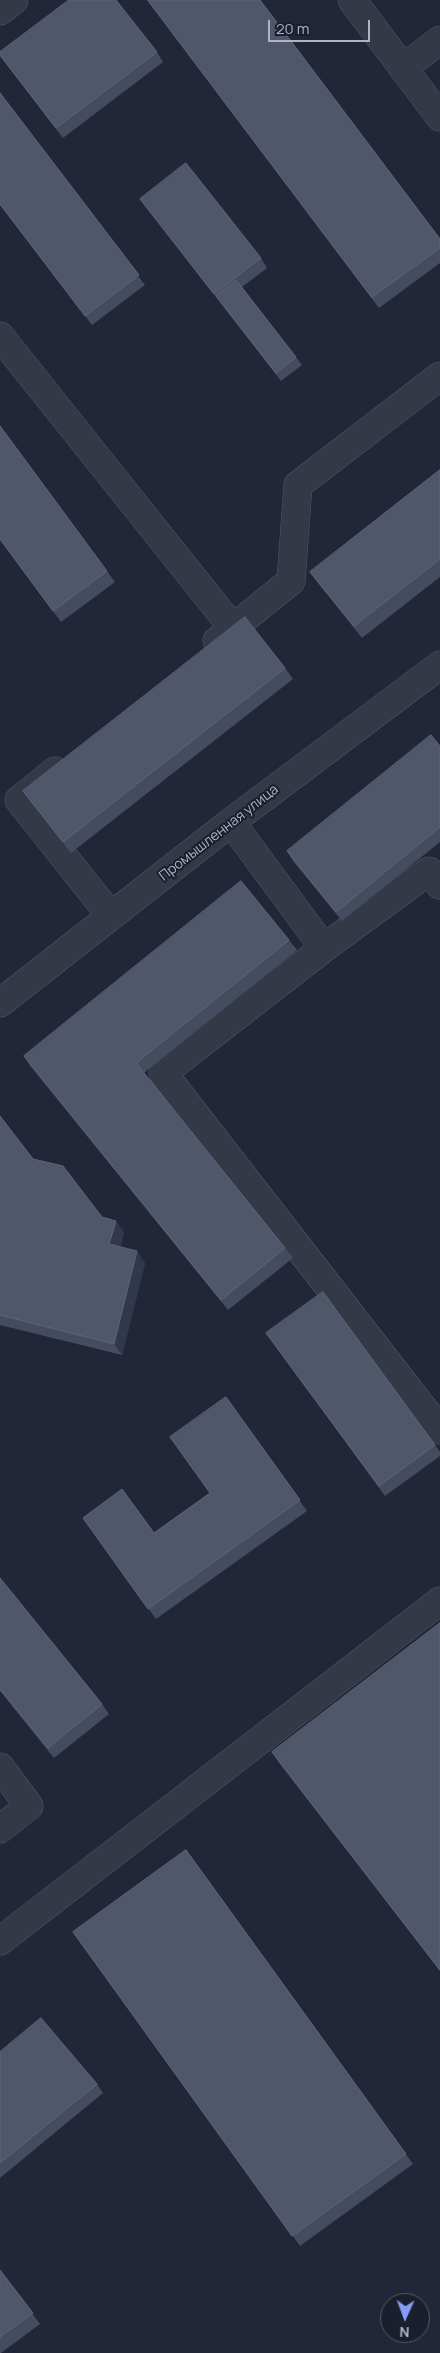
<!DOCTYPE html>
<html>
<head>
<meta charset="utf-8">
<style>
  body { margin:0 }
  #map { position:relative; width:440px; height:2353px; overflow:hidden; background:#212738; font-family:Manrope,sans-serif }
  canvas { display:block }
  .north { position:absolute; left:380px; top:2293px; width:50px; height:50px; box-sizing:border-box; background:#1a1e2d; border:1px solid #565a6a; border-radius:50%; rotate:182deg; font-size:14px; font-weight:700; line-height:20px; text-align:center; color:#afb3c5 }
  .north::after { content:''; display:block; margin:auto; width:18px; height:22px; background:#829cf7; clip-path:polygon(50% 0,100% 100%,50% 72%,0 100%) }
  .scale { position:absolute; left:268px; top:20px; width:102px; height:22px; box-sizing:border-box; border:2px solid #afb3c5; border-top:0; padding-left:6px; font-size:15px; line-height:18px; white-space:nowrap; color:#afb3c5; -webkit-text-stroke:4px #1a1e2d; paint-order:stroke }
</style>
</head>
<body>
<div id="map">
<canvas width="440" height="2353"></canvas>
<div class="north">N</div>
<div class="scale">20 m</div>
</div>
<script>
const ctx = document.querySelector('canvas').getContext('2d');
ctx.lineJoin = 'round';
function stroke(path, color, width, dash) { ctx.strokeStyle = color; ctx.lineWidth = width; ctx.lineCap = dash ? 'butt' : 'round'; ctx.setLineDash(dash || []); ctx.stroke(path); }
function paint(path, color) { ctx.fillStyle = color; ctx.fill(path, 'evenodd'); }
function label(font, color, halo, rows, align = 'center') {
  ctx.font = font + ' Manrope,sans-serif'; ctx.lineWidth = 4; ctx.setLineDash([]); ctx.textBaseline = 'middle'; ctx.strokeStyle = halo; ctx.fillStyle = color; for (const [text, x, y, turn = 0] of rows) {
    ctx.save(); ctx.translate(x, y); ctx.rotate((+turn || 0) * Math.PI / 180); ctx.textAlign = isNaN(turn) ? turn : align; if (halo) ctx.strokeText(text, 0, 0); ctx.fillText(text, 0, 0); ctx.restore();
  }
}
const minor = new Path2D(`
  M352,0l88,117
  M0,11l14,-11
  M403,68l37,-28
  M0,336l233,292
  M217,641l74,-60 7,-96 142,-109
  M55,771l-36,29 92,116
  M231,822l93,126
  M440,885l-11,-14 -105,77 -161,125 277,357
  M0,1003l231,-181 209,-157
  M0,1767l29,39 -29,23
  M0,1941l440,-340`);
stroke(minor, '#525666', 29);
stroke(minor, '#343948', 28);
paint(new Path2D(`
  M147,0h113l180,239v24l-61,45z
  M157,52l6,10 -100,76 -63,-82z
  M0,93l145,192 -53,40 -92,-120z
  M140,199l121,59 6,10 -25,19 60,78 -21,16z
  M440,470v107l-78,61 -44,-55 -8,-11z
  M0,540l107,31 8,11 -54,40z
  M285,668l8,11 -222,174 -40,-51 -8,-11z
  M440,746v96l-98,79 -49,-60 -6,-10z
  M289,940l8,10 -153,123 141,175 8,10 -65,52 -197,-243 -7,-11z
  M0,1116l33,43 69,58 22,15 -4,15 25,16 -23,92 -122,-30z
  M273,1343l162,102 5,7v4l-55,40z
  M226,1397l81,114 -151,108 -73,-101 71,15 56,-40z
  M0,1578l102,126 7,10 -55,44 -54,-67z
  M440,1623v348l-160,-207 -8,-12z
  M186,1850l227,314 -113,82 -227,-314z
  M0,2052l97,32 6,9 -103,85z
  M0,2270l40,54 -39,29h-1z`), '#454c60');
paint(new Path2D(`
  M116,1221l8,11 -6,24 -9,-12z
  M137,1251l8,12 -23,92 -8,-11z`), '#32384b');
const building = new Path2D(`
  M69,0h47l41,52 -101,76 -56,-73v-3z
  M148,0h112l180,239v9l-68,49z
  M0,93l139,182 -54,41 -85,-112z
  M186,163l75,95 -47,36 -74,-95z
  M236,280l60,77 -20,16 -60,-77z
  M0,426l107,145 -54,40 -53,-72z
  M440,470v89l-86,67 -44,-54z
  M245,617l40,51 -222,174 -40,-51z
  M431,735l9,11v81l-104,85 -49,-61z
  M241,881l48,59 -153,123 149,185 -64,52 -197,-244z
  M0,1116l33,43 30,7 39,51 14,4 -7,23 28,7 -23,93 -114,-29z
  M323,1292l112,153 -56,41 -113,-153z
  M226,1397l74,103 -152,109 -65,-91 39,-29 32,44 56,-40 -40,-56z
  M0,1578l102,126 -54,44 -48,-59z
  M440,1623v347l-168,-218z
  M186,1850l220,304 -114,82 -219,-304z
  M41,2018l56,66 -97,79v-111z
  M0,2270l33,43 -33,24z`);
paint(building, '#50576b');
stroke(building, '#5f6579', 1);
label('14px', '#afb3c5', '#1a1e2d', [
  ["Промышленная улица",219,833,-38]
]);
</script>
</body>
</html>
